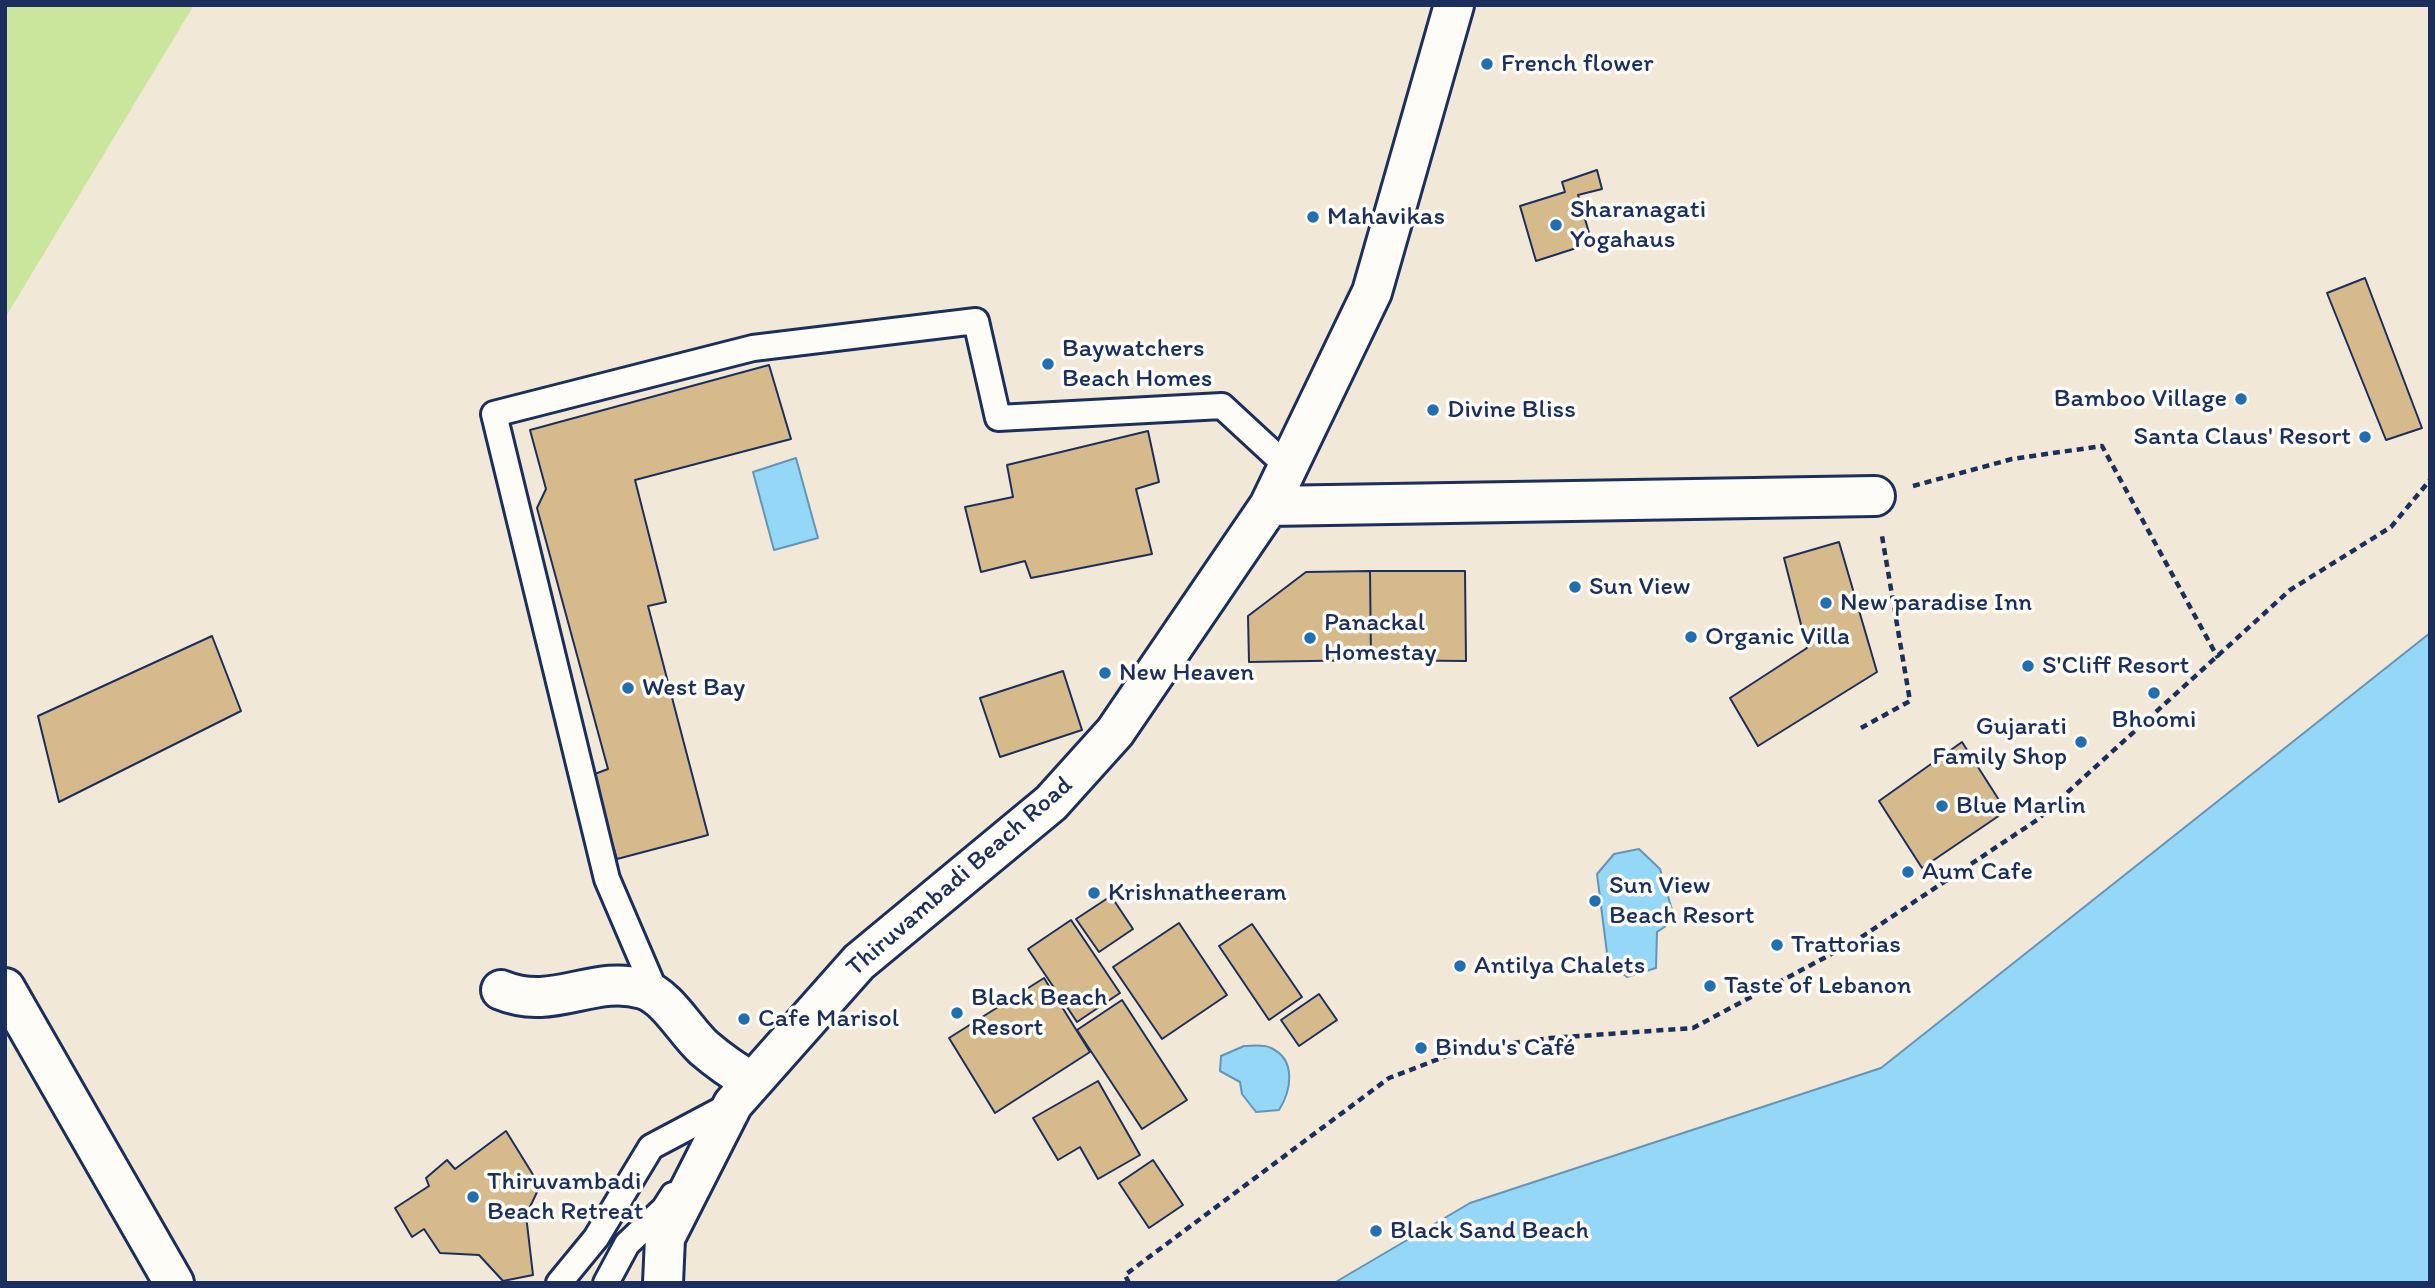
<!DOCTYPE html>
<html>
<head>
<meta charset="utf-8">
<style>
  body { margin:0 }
  #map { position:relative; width:2435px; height:1288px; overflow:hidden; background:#f1e8d7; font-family:Itim,sans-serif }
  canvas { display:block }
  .frame { position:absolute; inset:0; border:7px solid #1b2f5e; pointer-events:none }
</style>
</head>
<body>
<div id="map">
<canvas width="2435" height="1288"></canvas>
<div class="frame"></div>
</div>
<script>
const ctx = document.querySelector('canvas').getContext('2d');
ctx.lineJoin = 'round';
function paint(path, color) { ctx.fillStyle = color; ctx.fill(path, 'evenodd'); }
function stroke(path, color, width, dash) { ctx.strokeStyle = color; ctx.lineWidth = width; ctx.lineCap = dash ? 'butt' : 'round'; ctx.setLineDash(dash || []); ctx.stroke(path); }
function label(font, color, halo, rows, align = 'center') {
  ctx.font = font + ' Itim,sans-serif'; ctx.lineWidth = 7; ctx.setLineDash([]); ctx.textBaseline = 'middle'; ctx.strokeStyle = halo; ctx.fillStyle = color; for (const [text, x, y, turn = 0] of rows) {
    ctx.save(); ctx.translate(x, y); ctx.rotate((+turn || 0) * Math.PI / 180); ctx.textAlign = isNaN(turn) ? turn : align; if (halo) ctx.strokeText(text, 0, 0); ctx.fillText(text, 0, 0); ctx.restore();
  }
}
paint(new Path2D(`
  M5,5h189l-189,313z`), '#cae69c');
const water = new Path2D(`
  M796,458l22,80 -44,12 -21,-78z
  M2430,633v650h-1096l136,-80 411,-135z
  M1639,849l21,20 15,51 -18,12 -1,36 -29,9 -19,-16 -11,-87 17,-20z
  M1244,1046c8,0 20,-2 27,2 26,12 20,43 8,62l-23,2 -14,-18 -2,-12 -20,-11 1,-15z`);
paint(water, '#94d7f6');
stroke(water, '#6494b9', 2);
const building = new Path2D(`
  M1597,170l5,19 -24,6 14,48 -56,18 -16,-55 45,-14 -3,-10z
  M2365,278l57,150 -36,12 -59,-147z
  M769,365l22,74 -156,41 31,122 -18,4 60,229 -91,24 -25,-84 16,-6 -71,-261 9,-19 -16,-59z
  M1148,431l11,51 -23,7 16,65 -121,24 -6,-17 -44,11 -16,-65 48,-10 -6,-32z
  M1839,542l38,130 -119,74 -28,-48 77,-50 -23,-90z
  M1370,571l1,89 -122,2 -1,-46 58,-44z
  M1370,571h95l1,90 -95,-1z
  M212,636l29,75 -182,91 -21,-86z
  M1063,671l19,59 -82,27 -20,-59z
  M1962,742l44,69 -84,57 -43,-67z
  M1111,896l22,33 -34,23 -23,-33z
  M1071,920l49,73 -43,29 -49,-73z
  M1179,923l48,72 -65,44 -49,-72z
  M1252,924l50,73 -33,23 -50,-74z
  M1044,978l46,74 -95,61 -46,-75z
  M1319,994l18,26 -38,26 -18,-26z
  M1122,1000l65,100 -45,29 -65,-99z
  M1098,1081l42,74 -42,24 -18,-32 -22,13 -25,-42z
  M506,1131l34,55 -14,29 7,60 -30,6 -24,-26 -39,-2 -16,-24 -12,8 -17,-29 34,-22 -3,-8 21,-18 8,9z
  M1153,1160l30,45 -34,23 -30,-45z`);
paint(building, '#d6ba8b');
stroke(building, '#1b2f5e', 2);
const lane = new Path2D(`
  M658,998l-51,-119 -113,-465 259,-66 223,-27 22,97 224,-12 66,61
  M559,1283l37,-45 55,-91 81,-43
  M606,1283l21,-39 37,-35 9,-14`);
const street = new Path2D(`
  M1269,506l606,-10
  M5,988l169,295
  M501,990c53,22 92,-16 142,-1 25,8 42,42 61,59 15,13 31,24 48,34
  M663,1283l2,-45 68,-134 126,-142 192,-159 64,-71 154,-226 103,-214 82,-287`);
stroke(lane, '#1b2f5e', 30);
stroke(street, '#1b2f5e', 44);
stroke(new Path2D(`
  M1913,486l99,-27 90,-13 116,212
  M1861,728l49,-27 -28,-165
  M1129,1283l-4,-8 264,-197 76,-29 86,-11 142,-10 161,-86 183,-122 253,-230 101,-63 39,-47`), '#1b2f5e', 4.5, [7, 5]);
stroke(lane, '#fdfcf7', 24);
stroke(street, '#fdfcf7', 38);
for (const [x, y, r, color] of [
  [1487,64,7,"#1f6fb2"],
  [1313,217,7,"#1f6fb2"],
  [1556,225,7,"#1f6fb2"],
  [1048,364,7,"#1f6fb2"],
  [2241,399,7,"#1f6fb2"],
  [1433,410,7,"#1f6fb2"],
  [2365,437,7,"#1f6fb2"],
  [1575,587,7,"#1f6fb2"],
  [1826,603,7,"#1f6fb2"],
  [1691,637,7,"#1f6fb2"],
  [1310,638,7,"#1f6fb2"],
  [2028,666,7,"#1f6fb2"],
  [1105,673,7,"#1f6fb2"],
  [628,688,7,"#1f6fb2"],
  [2154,693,7,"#1f6fb2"],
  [2081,742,7,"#1f6fb2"],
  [1942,806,7,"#1f6fb2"],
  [1908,872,7,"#1f6fb2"],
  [1094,893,7,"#1f6fb2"],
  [1595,901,7,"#1f6fb2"],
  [1777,945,7,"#1f6fb2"],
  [1460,966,7,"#1f6fb2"],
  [1710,986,7,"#1f6fb2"],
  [957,1013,7,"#1f6fb2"],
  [744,1019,7,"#1f6fb2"],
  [1421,1048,7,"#1f6fb2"],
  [473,1197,7,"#1f6fb2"],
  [1376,1231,7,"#1f6fb2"]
]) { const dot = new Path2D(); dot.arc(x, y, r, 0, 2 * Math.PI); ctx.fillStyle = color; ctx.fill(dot); stroke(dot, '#fdfcf7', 2.5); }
label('26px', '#1b2f5e', '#fdfcf7', [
  ["French flower",1501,64],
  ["Sharanagati",1570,210],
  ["Yogahaus",1570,240],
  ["Mahavikas",1327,217],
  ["Baywatchers",1062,349],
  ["Beach Homes",1062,379],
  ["Bamboo Village",2227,399,"right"],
  ["Divine Bliss",1447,410],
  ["Santa Claus' Resort",2351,437,"right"],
  ["Sun View",1589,587],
  ["New paradise Inn",1840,603],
  ["Panackal",1324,623],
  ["Homestay",1324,653],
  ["Organic Villa",1705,637],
  ["S'Cliff Resort",2042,666],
  ["New Heaven",1119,673],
  ["West Bay",642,688],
  ["Bhoomi",2154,720,"center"],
  ["Gujarati",2067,727,"right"],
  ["Family Shop",2067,757,"right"],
  ["Blue Marlin",1956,806],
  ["Aum Cafe",1922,872],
  ["Sun View",1609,886],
  ["Beach Resort",1609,916],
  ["Krishnatheeram",1108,893],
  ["Trattorias",1791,945],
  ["Antilya Chalets",1474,966],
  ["Taste of Lebanon",1724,986],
  ["Black Beach",971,998],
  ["Resort",971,1028],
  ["Cafe Marisol",758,1019],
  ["Bindu's Café",1435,1048],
  ["Thiruvambadi",487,1182],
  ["Beach Retreat",487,1212],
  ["Black Sand Beach",1390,1231]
], 'left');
label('26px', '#1b2f5e', '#fdfcf7', [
  ["Thiruvambadi Beach Road",960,877,-41]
]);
</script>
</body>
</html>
